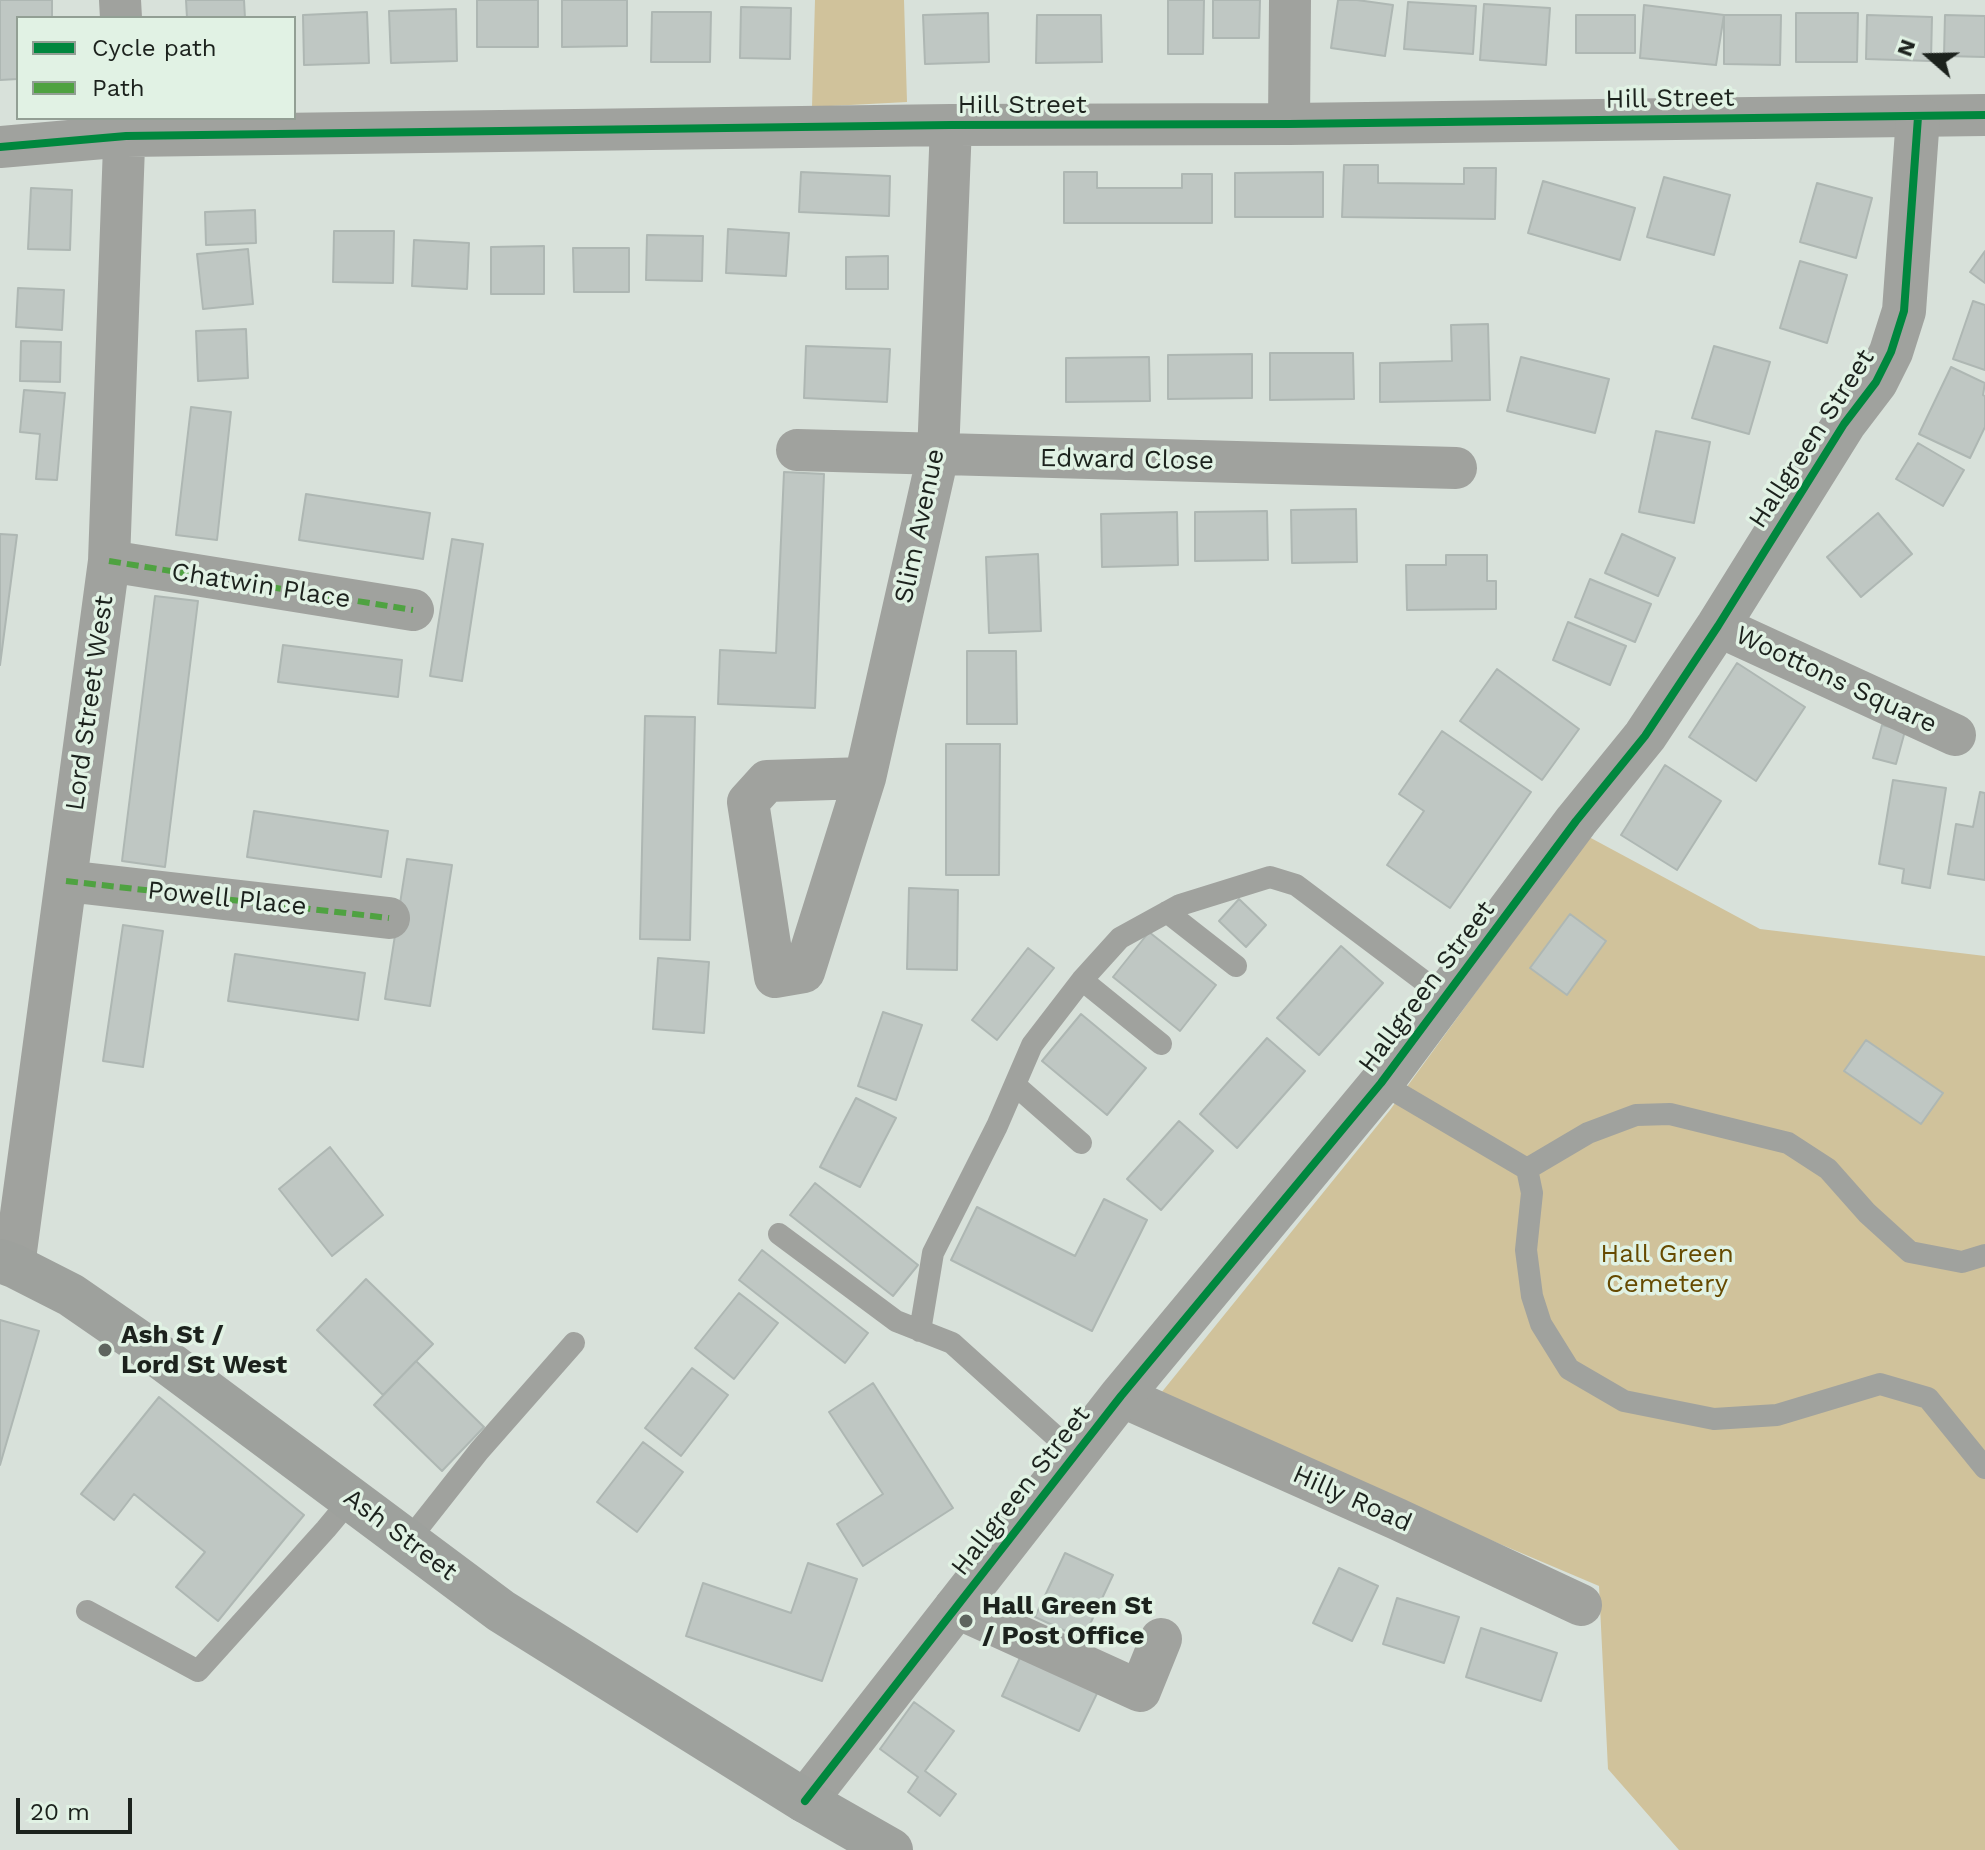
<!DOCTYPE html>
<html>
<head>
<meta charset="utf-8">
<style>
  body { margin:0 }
  #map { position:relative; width:1985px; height:1850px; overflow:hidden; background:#d8e1da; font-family:"Work Sans",sans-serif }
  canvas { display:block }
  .legend { position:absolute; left:16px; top:16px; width:280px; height:104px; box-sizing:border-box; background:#e1f2e4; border:2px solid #929f94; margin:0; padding:10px 14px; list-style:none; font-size:24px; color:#1c221d }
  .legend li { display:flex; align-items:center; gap:16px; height:40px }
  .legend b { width:40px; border:2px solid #929f94 }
  .north { position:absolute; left:1889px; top:16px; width:80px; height:80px; -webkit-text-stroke:6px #e1f2e4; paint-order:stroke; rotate:290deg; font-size:22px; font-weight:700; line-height:32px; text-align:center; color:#1c221d }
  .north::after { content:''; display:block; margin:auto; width:28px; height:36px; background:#1c221d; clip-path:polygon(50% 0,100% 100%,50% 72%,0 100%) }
  .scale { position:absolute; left:16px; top:1798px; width:116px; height:36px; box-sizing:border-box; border:4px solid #1c221d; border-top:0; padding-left:10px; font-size:24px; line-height:28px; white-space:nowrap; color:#1c221d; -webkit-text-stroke:6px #e1f2e4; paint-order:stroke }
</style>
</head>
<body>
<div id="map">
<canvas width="1985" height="1850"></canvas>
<ul class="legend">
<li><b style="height:10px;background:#00873e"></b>Cycle path</li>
<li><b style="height:10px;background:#4fa241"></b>Path</li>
</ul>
<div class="north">N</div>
<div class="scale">20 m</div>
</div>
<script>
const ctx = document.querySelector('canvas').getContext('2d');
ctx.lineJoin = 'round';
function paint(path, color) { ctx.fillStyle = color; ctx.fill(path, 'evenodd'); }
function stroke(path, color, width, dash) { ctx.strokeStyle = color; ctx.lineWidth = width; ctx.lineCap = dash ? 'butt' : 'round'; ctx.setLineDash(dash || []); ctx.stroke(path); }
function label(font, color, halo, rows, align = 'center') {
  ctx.font = font + ' "Work Sans",sans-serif'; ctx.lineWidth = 7; ctx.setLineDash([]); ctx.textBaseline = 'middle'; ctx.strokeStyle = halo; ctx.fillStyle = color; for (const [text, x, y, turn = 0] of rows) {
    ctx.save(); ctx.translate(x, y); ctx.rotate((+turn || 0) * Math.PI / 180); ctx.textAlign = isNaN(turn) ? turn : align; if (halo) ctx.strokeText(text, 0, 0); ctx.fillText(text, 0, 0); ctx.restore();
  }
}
paint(new Path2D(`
  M815,0h89l3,102 -95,5z
  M1589,837l171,92 225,27v894h-306l-71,-81 -9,-183 -290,-123 -148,-70 229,-283z`), '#d0c29b');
const building = new Path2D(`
  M0,0h52v18h-34v61l-18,1z
  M186,0h58l1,18h-58z
  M477,0h61v47h-61z
  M562,0h65v46l-65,1z
  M1168,0h36l-1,54h-35z
  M1213,0h47l-1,38h-46z
  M1338,0h19l36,5 -8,51 -54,-8z
  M1408,2l68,4 -3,48 -69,-5z
  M1484,4l66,4 -4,57 -66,-5z
  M1644,5l80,10 -8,50 -76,-7z
  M741,7l50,1 -1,51 -50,-1z
  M456,9l1,52 -66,2 -2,-52z
  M367,12l2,51 -65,2 -1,-50z
  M652,12h59l-1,50h-59z
  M988,13l1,49 -64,2 -2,-49z
  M1796,13h62l-1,49h-61z
  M1037,15h64l1,47 -66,1z
  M1576,15h59v38h-59z
  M1724,15h57l-1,50 -56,-1z
  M1867,15l65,2 -1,44 -65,-2z
  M1945,15l40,1v41l-41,-1z
  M1344,165h34v18l86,1v-16h32l-1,51 -153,-2z
  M801,172l89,4 -1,40 -90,-4z
  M1064,172h33v16h85v-14h30v49h-148z
  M1323,172v45h-88v-44z
  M1664,177l66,18 -16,60 -67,-18z
  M1543,181l92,27 -15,52 -92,-27z
  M1817,183l55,15 -16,60 -56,-16z
  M31,188l41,2 -2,60 -42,-1z
  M255,210l1,33 -50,2 -1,-33z
  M728,229l61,4 -3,43 -60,-3z
  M334,231h60l-1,52 -60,-1z
  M647,235l56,1 -1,45 -56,-1z
  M414,240l55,3 -2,46 -55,-3z
  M544,246v48h-53v-47z
  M573,248h56v44h-55z
  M248,249l5,55 -50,5 -6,-55z
  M1985,251v32l-15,-11z
  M888,256v33h-42v-32z
  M1800,261l47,14 -20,68 -47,-15z
  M18,288l46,2 -2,40 -46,-3z
  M1973,301l12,4v65l-32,-11z
  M1488,324l2,76 -110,2v-39l72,-2 -1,-36z
  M246,329l2,49 -50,3 -2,-50z
  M21,341l40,1 -1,40 -40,-1z
  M806,346l84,3 -3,53 -83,-4z
  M1714,346l56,16 -21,72 -57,-16z
  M1270,353h83l1,46 -84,1z
  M1252,354v44l-84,1v-44z
  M1149,357l1,44 -84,1v-44z
  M1521,357l88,22 -14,54 -88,-22z
  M1951,367l34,16 -2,12 2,1v31l-15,31 -51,-24z
  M24,390l41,3 -8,87 -21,-1 4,-45 -20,-2z
  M191,407l40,5 -14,128 -41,-5z
  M1656,431l54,11 -16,81 -55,-11z
  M1918,443l46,27 -21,36 -47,-27z
  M784,472l40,2 -9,234 -97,-4 2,-54 56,3z
  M306,494l124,19 -7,46 -124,-19z
  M1356,509l1,53 -65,1 -1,-53z
  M1267,511l1,49 -73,1v-49z
  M1177,512l1,53 -76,2 -1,-53z
  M1878,513l34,41 -51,43 -34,-40z
  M0,534l17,1 -17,130z
  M1622,534l53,24 -17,38 -53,-23z
  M452,539l31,5 -21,137 -32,-5z
  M1038,554l3,77 -52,2 -3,-76z
  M1446,555h41v26h9v28l-89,1 -1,-45h40z
  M1590,579l61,25 -16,38 -60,-25z
  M155,596l43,5 -33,266 -43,-6z
  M1568,622l58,24 -16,39 -57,-25z
  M283,645l119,15 -4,37 -120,-15z
  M967,651h49l1,73h-50z
  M1737,663l68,44 -49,74 -67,-44z
  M1497,669l82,60 -37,51 -82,-59z
  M645,716l50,1 -5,223 -50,-1z
  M1882,725l23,6 -9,33 -23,-6z
  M1442,731l89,61 -81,116 -63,-43 37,-54 -25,-17z
  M946,744h54l-1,131h-53z
  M1665,765l56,36 -44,69 -56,-35z
  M1893,780l53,8 -16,100 -28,-5 2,-14 -25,-5z
  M1980,792l5,1v87l-37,-6 8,-50 17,3z
  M254,811l134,20 -7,46 -134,-20z
  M407,859l45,6 -22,141 -45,-7z
  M909,888l49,2 -1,80 -50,-1z
  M1239,899l27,26 -20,22 -27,-26z
  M1570,914l36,27 -39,54 -37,-27z
  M123,925l40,6 -20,136 -40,-6z
  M1149,932l67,53 -36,46 -67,-54z
  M1341,946l42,37 -64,72 -42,-37z
  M1028,948l26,20 -57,72 -25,-20z
  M235,954l130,19 -7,47 -130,-19z
  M658,958l51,4 -5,71 -51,-4z
  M883,1012l39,13 -26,75 -38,-14z
  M1081,1014l65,54 -39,47 -65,-54z
  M1267,1038l38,33 -68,77 -37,-34z
  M1866,1040l77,53 -22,31 -77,-53z
  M856,1098l40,20 -36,69 -40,-20z
  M1179,1121l34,30 -52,59 -34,-31z
  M330,1147l53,68 -51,41 -53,-67z
  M815,1183l103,82 -25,31 -103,-81z
  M1104,1199l43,21 -55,111 -141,-71 26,-53 98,49z
  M762,1250l106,83 -23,30 -106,-83z
  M366,1279l67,65 -50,51 -66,-65z
  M739,1293l39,30 -44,56 -39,-31z
  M0,1320l39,11 -39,134z
  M416,1361l68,66 -42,44 -68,-66z
  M692,1368l36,27 -47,61 -36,-28z
  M873,1383l80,125 -90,58 -26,-42 46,-30 -54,-82z
  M159,1397l145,118 -86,106 -42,-34 29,-35 -71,-58 -20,26 -33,-26z
  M643,1442l40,30 -46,60 -40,-30z
  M1065,1553l48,22 -30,64 -48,-22z
  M808,1563l49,16 -35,102 -136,-45 17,-53 88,30z
  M1339,1568l39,18 -26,55 -39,-18z
  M1397,1598l62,19 -15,46 -61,-19z
  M1481,1628l76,25 -16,48 -75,-24z
  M1025,1647l77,36 -23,48 -77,-35z
  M914,1702l40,29 -29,40 31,23 -16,22 -32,-24 10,-15 -38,-28z`);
paint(building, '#bfc7c3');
stroke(building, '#aeb7b3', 2);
stroke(new Path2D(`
  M1167,912l69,54
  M1082,980l79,64
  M1381,1083l146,86 5,24 -6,57 6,46 9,28 28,45 55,32 90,18 63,-4 103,-31 48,14 57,70
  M1015,1085l66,58
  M1527,1169l61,-36 48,-18 34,-1 118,29 40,26 39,44 43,39 52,10 23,-7
  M779,1234l117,87 56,22 123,111
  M920,1331l13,-78 64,-127 35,-81 50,-65 38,-42 60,-33 90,-28 26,8 149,112
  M408,1541l71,-90 95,-108
  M87,1611l111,60 128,-142 25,-30`), '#a0a29e', 22);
stroke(new Path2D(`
  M120,0l1,18
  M1289,124l1,-124
  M0,147l126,-11 825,-11 338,-1 696,-9
  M797,450l659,18
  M109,561l304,49
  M1718,626l237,109
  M865,778l-98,3 -19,21 27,175 29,-5 61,-194 73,-323 13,-330
  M66,881l323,37
  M14,1266l95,-705 16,-443
  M1121,1396l276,123 184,86
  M955,1607l185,84 21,-52`), '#a0a29e', 42);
stroke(new Path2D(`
  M805,1801l316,-405 260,-313 195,-262 69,-85 73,-110 126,-202 32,-42 15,-30 13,-41 14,-194`), '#a0a29e', 44);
stroke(new Path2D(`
  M0,1261l14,5 57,29 84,58 346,258 304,190 86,49`), '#9ea19d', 44);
stroke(new Path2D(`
  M109,561l304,49
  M66,881l323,37`), '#4fa241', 6, [12, 6]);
stroke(new Path2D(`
  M0,147l126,-11 825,-11 338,-1 696,-9
  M805,1801l316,-405 260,-313 195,-262 69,-85 73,-110 126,-202 32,-42 15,-30 13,-41 14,-194`), '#00873e', 8);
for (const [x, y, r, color] of [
  [105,1350,8,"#5e655f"],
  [966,1621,8,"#5e655f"]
]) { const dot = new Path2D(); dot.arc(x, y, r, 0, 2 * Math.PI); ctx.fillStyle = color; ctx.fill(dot); stroke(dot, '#e1f2e4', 3); }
label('26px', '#1c221d', '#e1f2e4', [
  ["Hill Street",1670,99,-1],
  ["Hill Street",1022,105],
  ["Hallgreen Street",1812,439,-57],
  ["Edward Close",1127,460,1],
  ["Slim Avenue",920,526,-78],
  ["Chatwin Place",261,586,9],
  ["Woottons Square",1836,680,25],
  ["Lord Street West",90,703,-82],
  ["Powell Place",227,899,6],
  ["Hallgreen Street",1427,987,-53],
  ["Hallgreen Street",1021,1491,-52],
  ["Hilly Road",1352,1499,24],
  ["Ash Street",400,1535,37]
]);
label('26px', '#664a01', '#e1f2e4', [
  ["Hall Green",1667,1254],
  ["Cemetery",1667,1284]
]);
label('bold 26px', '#1c221d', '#e1f2e4', [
  ["Ash St /",121,1335],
  ["Lord St West",121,1365],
  ["Hall Green St",982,1606],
  ["/ Post Office",982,1636]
], 'left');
</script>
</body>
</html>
